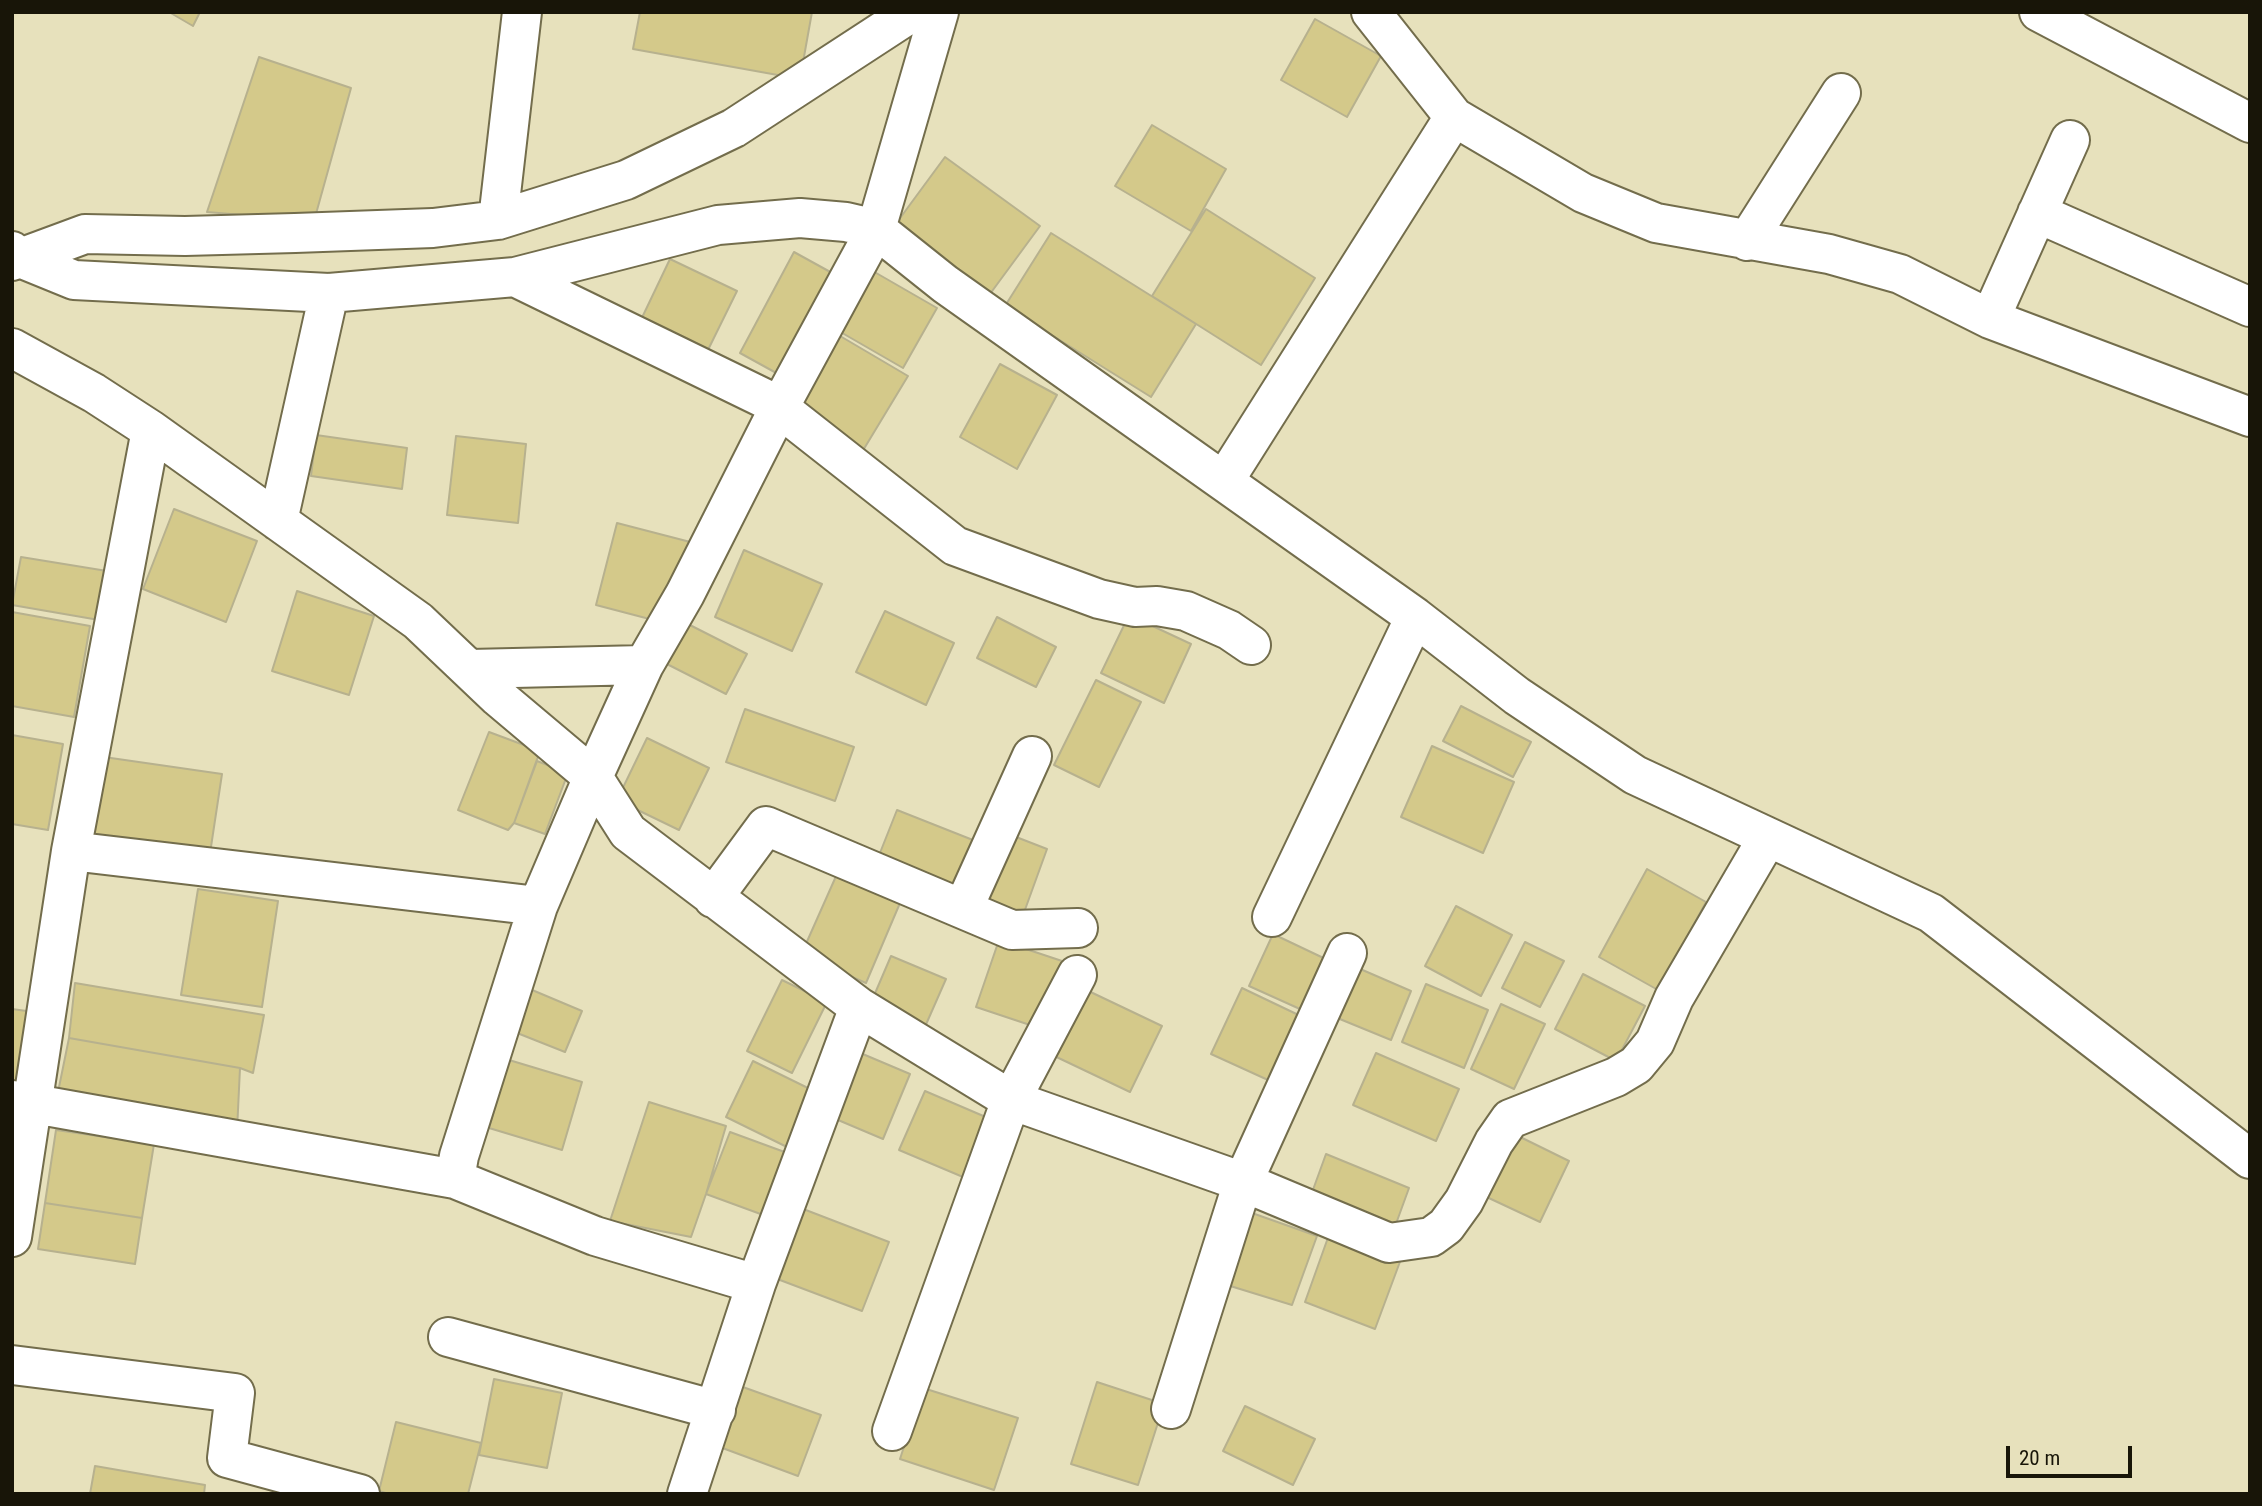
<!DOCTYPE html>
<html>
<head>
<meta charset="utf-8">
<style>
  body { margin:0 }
  #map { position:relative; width:2262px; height:1506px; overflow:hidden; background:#e7e1bc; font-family:"Roboto Condensed",sans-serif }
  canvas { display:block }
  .frame { position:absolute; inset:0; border:14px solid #181508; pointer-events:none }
  .scale { position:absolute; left:2006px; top:1446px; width:126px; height:32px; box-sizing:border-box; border:4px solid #181508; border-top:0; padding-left:9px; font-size:21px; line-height:24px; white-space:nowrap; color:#181508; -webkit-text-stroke:5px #e7e1bc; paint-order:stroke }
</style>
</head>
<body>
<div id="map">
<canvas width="2262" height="1506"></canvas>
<div class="frame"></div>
<div class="scale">20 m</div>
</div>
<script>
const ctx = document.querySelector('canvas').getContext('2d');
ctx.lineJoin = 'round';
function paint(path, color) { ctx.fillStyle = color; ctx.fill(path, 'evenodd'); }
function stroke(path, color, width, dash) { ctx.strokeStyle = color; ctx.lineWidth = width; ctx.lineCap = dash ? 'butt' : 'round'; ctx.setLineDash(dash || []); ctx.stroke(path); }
const building = new Path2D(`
  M169,12h31l-7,14z
  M640,12h172l-12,67 -167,-30z
  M1315,19l66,37 -34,61 -66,-37z
  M259,57l92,31 -37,133 -107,-9z
  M1152,125l74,44 -35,62 -76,-45z
  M945,157l95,69 -53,72 -95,-69z
  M1206,209l109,69 -54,87 -109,-69z
  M1051,233l145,91 -45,73 -146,-91z
  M794,252l49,27 -54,101 -49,-27z
  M670,259l67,32 -33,67 -66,-32z
  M871,270l66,38 -34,60 -66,-38z
  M835,333l73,43 -49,81 -72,-43z
  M1000,364l57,31 -40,74 -57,-32z
  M316,435l91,13 -5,41 -91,-13z
  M456,436l70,8 -8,79 -71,-8z
  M174,509l83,32 -31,81 -83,-33z
  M617,523l81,21 -37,78 -65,-17z
  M744,550l78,34 -30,67 -77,-34z
  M21,557l86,14 -8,49 -87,-15z
  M297,591l77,25 -25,79 -77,-24z
  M885,611l69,32 -28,62 -70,-33z
  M12,612l78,14 -16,91 -62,-11z
  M1129,615l62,29 -27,59 -63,-30z
  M997,617l59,30 -20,40 -59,-29z
  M680,620l67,34 -21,40 -67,-34z
  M1096,680l45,22 -42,85 -45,-22z
  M1461,706l70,36 -18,35 -70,-36z
  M745,709l109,38 -19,54 -109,-39z
  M489,732l51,19 -26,72 -6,7 -50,-20z
  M12,735l51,9 -15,86 -36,-6z
  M647,738l62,30 -30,62 -62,-30z
  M1432,746l82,36 -31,71 -82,-36z
  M104,757l118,17 -13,86 -118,-17z
  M537,761l31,12 -23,61 -31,-11z
  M897,810l86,34 -23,58 -86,-34z
  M1011,835l36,14 -25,69 -37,-14z
  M1647,869l59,33 -48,88 -59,-33z
  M837,874l63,29 -34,80 -65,-28z
  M198,889l80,12 -16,106 -81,-12z
  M1456,906l56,29 -31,61 -56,-30z
  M1273,934l61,29 -23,51 -62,-28z
  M999,940l69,23 -23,67 -69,-23z
  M1525,942l39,19 -24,46 -38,-19z
  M891,956l55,23 -22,50 -54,-24z
  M1351,965l60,26 -20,49 -61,-25z
  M1583,974l62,32 -29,55 -61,-32z
  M782,980l45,22 -35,71 -45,-22z
  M75,983l189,32 -11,58 -13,-5 -171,-30z
  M1426,984l62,26 -24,58 -62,-26z
  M1078,986l84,40 -32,66 -84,-40z
  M525,987l57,24 -17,41 -58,-23z
  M1242,988l67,32 -30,65 -68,-31z
  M1501,1004l44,20 -31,65 -43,-20z
  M12,1009l22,3 -13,77 -9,-1z
  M69,1038l171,30 -3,63 -180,-34z
  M858,1052l52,22 -27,65 -52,-22z
  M1376,1053l83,36 -23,52 -83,-36z
  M509,1060l73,22 -20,68 -73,-22z
  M753,1061l61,30 -27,56 -61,-30z
  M925,1091l63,27 -25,59 -64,-27z
  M649,1102l77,24 -20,68 -15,43 -81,-16z
  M56,1130l98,14 -12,74 -97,-15z
  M1506,1130l63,31 -29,61 -64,-30z
  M730,1132l60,22 -24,62 -60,-22z
  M1326,1154l83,34 -20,55 -79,-45z
  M45,1203l97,15 -7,46 -97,-15z
  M798,1207l91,35 -27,69 -90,-34z
  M1252,1213l65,23 -25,69 -65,-20z
  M1330,1232l71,27 -26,70 -70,-27z
  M494,1379l68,14 -15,75 -68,-13z
  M1097,1382l67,22 -26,81 -67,-21z
  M740,1386l81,29 -23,61 -81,-30z
  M923,1388l95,30 -24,72 -94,-31z
  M1245,1406l70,33 -22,46 -70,-34z
  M396,1422l85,21 -13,51h-79l-10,-3z
  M95,1466l110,19 -1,9h-114z`);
paint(building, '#d4c98a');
stroke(building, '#b7b18e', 2);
const minor = new Path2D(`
  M1371,12l83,105 129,76 73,30 173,31 71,20 90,45 260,98
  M2039,12l211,111
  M2037,213l213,94
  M498,220l24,-208
  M1747,241l94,-148
  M12,251l8,7 54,22 255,13 186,-16 203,-52 82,-7 46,4 30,7 69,55 470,333 102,79 118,79 296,138 319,246
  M12,261l73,-27 100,2 110,-3 138,-5 65,-8 128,-40 108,-52 178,-116
  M515,277l265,129 7,8 168,132 144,53 36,8 22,-1 29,5 43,19 22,15
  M1990,319l80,-179
  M12,348l82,45 57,37 267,191 80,76 95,80 35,55 231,175 152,93 232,82 146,61 42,-6 15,-11 18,-25 30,-59 16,-23 106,-42 20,-12 19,-23 19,-44 94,-161
  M1224,481l230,-364
  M278,521l51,-228
  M470,669l174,-4
  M71,851l467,55
  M713,898l53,-72 246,104 66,-2
  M963,909l69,-153
  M1272,917l143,-300
  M12,1100l443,79
  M12,1237l59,-386 80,-421
  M756,1284l-161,-48 -140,-57 4,-23 79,-250 55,-129 51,-112 41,-71 95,-188 96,-177 63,-217
  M448,1337l268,73
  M12,1365l223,28 -8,65 133,36
  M1171,1409l72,-227 104,-229
  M892,1431l119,-331 66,-125
  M687,1494l69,-210 103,-277`);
stroke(minor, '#736d4c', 42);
stroke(minor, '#fff', 38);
</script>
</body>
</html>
